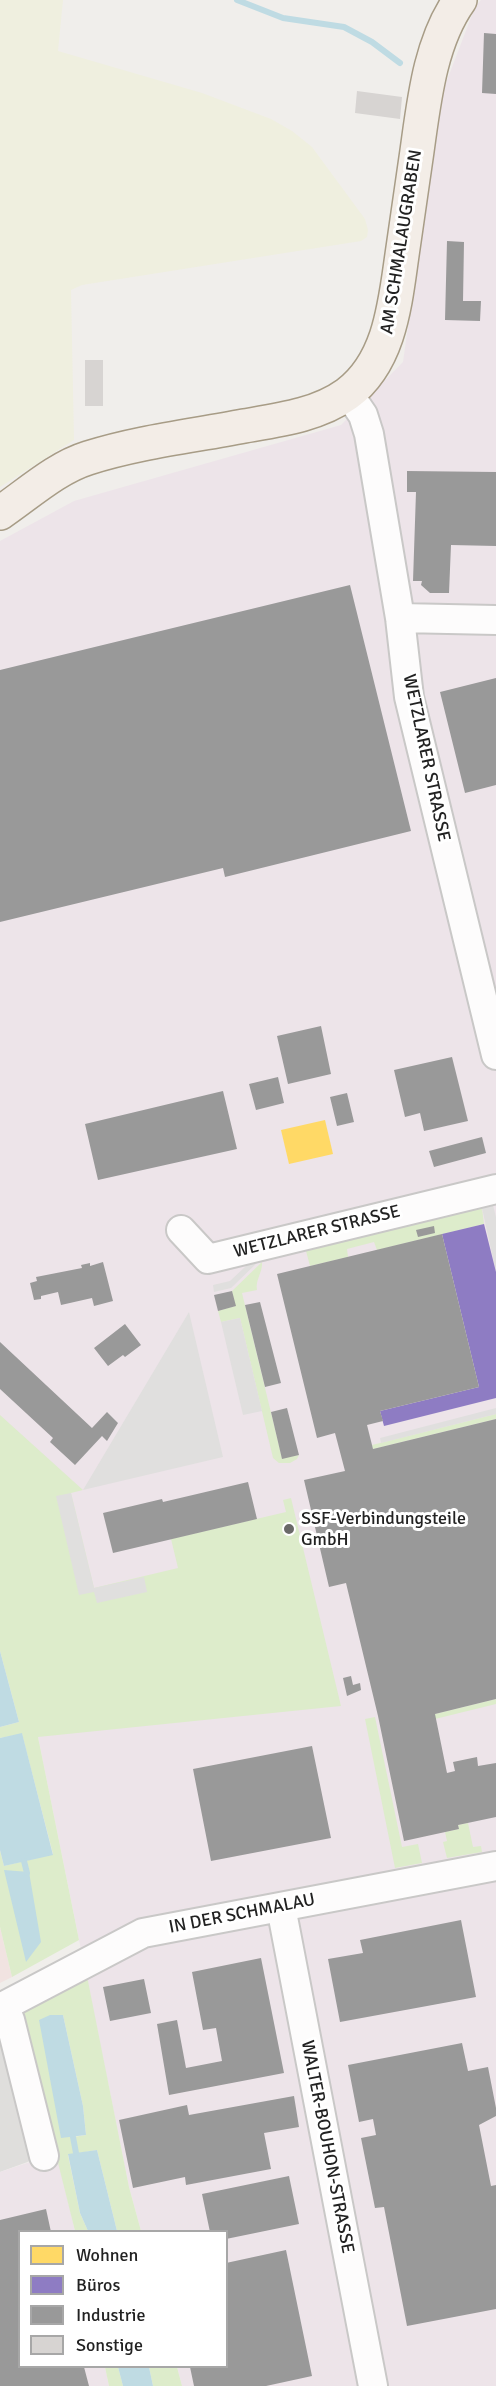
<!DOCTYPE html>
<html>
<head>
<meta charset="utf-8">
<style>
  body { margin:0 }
  #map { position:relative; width:496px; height:2386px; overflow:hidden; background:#f0eeeb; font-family:Signika,sans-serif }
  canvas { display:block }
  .legend { position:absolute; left:18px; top:2230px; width:210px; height:138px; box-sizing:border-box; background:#fff; border:2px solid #a7a7a7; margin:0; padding:8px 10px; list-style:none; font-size:18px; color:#222 }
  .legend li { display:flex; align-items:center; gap:12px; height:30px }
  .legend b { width:30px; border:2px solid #a7a7a7 }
</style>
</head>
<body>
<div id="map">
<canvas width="496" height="2386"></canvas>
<ul class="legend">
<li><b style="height:16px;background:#ffd966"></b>Wohnen</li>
<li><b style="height:16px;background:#8e7cc3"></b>Büros</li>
<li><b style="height:16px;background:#999"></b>Industrie</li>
<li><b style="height:16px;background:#d7d4d2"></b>Sonstige</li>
</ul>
</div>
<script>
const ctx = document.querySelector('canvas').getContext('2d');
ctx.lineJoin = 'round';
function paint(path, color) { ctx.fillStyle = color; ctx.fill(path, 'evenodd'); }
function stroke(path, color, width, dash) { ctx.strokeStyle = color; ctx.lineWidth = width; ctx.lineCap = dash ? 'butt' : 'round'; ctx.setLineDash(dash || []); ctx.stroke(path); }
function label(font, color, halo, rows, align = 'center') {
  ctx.font = font + ' Signika,sans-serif'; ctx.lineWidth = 6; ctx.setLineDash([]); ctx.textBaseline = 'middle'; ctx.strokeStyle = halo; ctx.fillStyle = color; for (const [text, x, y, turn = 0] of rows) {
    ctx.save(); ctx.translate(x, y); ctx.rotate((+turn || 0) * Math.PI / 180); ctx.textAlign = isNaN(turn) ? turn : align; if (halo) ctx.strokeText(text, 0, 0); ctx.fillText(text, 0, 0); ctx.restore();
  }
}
paint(new Path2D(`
  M0,2025l33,135 -33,12z`), '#dfdedc');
paint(new Path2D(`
  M0,1927l12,50 -12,6z`), '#f1e3e1');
paint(new Path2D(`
  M481,0h15v2386h-314l-5,-19 49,-1v-134l-85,-1 -12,-44 -91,-450 -38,-136v-1060l74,-40 267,-76 62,-63 38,-266 34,-89z
  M57,2153l18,78 -55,1v134l85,1 4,19h-109v-214z`), '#ede4e9');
paint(new Path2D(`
  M0,0h63l-5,51 144,42 69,26 21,12 20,16 53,72 3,11 -1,7 -6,4 -279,44 -11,5 3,150 -74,47z`), '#efefdf');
paint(new Path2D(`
  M482,1208l2,16 -107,26 -3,-8 -27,7 1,8 -38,9 -4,-15z
  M262,1262c1,10 -7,18 -5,28l-15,3 40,165 17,-3 -2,4 -7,4h-11l-6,-5 -33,-140 -19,4 -3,-11 17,-5 -3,-15z
  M496,1414v5l-123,30 -1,-4z
  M0,1415l83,75 -12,3 23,95 84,-20 -7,-29 115,-27 -3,-12 8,-2 50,208 -303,31 41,203 -67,37 -12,-50v-77l4,16 49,-12 -31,-120 -22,4v-11l19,-5 -19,-71z
  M496,1699v5l-61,15v-5z
  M375,1717l27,130 16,-3 4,19 -27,5 -30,-149z
  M468,1823l5,24 8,-1 1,6 -35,6 -4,-16 4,-1 -2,-9 14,-3 -1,-4z
  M87,1976l42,211 12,44h-24l-20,-81 -29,5 12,58 8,18h-13l-55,-221zM50,2015h13l20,91 3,29 -13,2z
  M105,2367h13l5,19h-14z
  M149,2367h28l5,19h-29z`), '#ddeccb');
paint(new Path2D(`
  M493,1205l3,12v55l-14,-64z
  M260,1253l1,6 -30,29 -17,4 -1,-7 17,-4z
  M189,1312l34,145 -140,33z
  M240,1318l22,93 -19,4 -22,-93z
  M496,1408v6l-115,29 -1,-5z
  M71,1493l23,95 50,-11 3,15 -50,11 -3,-11 -15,3 -23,-99z`), '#e0dfde');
paint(new Path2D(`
  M0,1651l19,71 -19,5z
  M22,1733l31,122 -49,11 -4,-16v-112z
  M4,1870l25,2 12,70 -15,20z
  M50,2015h13l20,91 3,29 -25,3 -22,-118z
  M97,2150l20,81h-29l-8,-18 -12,-59z
  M118,2367h31l4,19h-30z`), '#bfdbe3');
paint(new Path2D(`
  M325,1120l8,34 -44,10 -8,-34z`), '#ffd966');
paint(new Path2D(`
  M484,1224l12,48v126l-112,28 -4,-15 99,-24 -37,-153z`), '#8e7cc3');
paint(new Path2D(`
  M484,33l12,1v60l-14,-1z
  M447,241l17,1 -1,59h18l-1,20 -35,-1z
  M407,471l89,1v74l-45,-1 -2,48h-19l-9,-8 1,-4h-9l3,-89h-9z
  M350,585l61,246 -186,46 -2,-9 -223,54v-252z
  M496,678v107l-31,8 -25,-101z
  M321,1026l10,48 -43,10 -11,-48z
  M452,1057l16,64 -44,10 -4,-18 -15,4 -11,-47z
  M278,1077l6,26 -28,7 -7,-26z
  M223,1091l14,58 -139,31 -13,-56z
  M347,1093l7,29 -17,4 -7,-29z
  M482,1137l4,16 -52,14 -5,-16z
  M434,1226l1,7 -17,4 -2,-7z
  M442,1234l37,153 -99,24 3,10 -16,4 6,24 123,-30v280l-61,15 12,59 8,-2 -2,-9 24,-5 1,9 18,-3v54l-38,8 1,4 -55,12 -26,-125 -32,-133 -17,4 -25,-107 41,-9 -10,-38 -18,5 -40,-164z
  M103,1262l10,39 -19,5 -2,-8 -31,7 -3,-13 -17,4v3l-7,1 -4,-17 7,-2 -1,-4 46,-9 -1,-3 9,-2v3z
  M232,1291l4,15 -18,5 -4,-16z
  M260,1302l21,81 -16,4 -20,-82z
  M125,1324l16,21 -16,12 -2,-2 -15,11 -14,-18z
  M0,1342l92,86 15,-16 11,11 -11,18 -5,-5 -27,29 -25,-23 3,-4 -53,-49z
  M287,1408l12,47 -17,4 -11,-47z
  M248,1482l9,37 -144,34 -10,-40 59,-14 1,3z
  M351,1676l2,9 7,-2 1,7 -14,6 -4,-18z
  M312,1746l19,92 -120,23 -18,-92z
  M461,1920l15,77 -136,25 -12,-63 35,-6 -3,-13z
  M261,1958l23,115 -115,22 -12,-71 20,-4 9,48 36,-7 -6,-33 -13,2 -11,-58z
  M144,1979l7,34 -41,8 -7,-34z
  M462,2043l6,28 20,-4 8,41v8l-17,9 12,61 5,-1v124l-89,17 -23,-119 -9,1 -14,-70 15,-3 -3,-16 -14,3 -11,-57z
  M294,2096l5,31 -35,6 7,36 -85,16 -1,-8 -52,11 -14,-68 68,-15 2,10z
  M289,2176l10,48 -73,15v-7h-16l-8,-38z
  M46,2209l5,23h-31v135h64l5,19h-89v-166z
  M286,2250l26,126 -46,10h-72l-4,-19h36v-104z`), '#999');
stroke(new Path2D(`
  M237,0l46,18 61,9 28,15 28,21
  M24,1861l3,12
  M73,2137l3,16`), '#bfdbe3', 6);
paint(new Path2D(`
  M357,91l45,6 -2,22 -45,-6z
  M85,360h18v46h-18z`), '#d7d4d2');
const minor = new Path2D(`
  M348,393l15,22 6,19 31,184 9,79 87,358
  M400,618l96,2
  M181,1230l27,29 288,-70
  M281,1907l92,479
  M3,2006l7,14 34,136
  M0,2008l143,-75 353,-67`);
const major = new Path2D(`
  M0,513c28,-19 56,-45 88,-55 50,-16 104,-22 156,-32 35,-6 74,-11 103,-32 43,-32 48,-90 55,-139 5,-35 10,-69 15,-104 7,-50 13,-109 43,-151`);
stroke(minor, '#c9c8c7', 32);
stroke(major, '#a79c86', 36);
stroke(minor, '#fdfcfc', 28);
stroke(major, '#f3ede7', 33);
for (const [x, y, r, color] of [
  [289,1529,6,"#6a6968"]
]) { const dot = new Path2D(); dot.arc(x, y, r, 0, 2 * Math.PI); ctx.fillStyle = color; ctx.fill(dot); stroke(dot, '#fff', 2); }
label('18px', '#222', '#fff', [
  ["AM SCHMALAUGRABEN",402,242,-81],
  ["WETZLARER STRASSE",426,758,78],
  ["WETZLARER STRASSE",317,1232,-14],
  ["IN DER SCHMALAU",242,1914,-11],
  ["WALTER-BOUHON-STRASSE",327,2147,79]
]);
label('18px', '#222', '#fff', [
  ["SSF-Verbindungsteile",301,1519],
  ["GmbH",301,1540]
], 'left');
</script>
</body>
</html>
